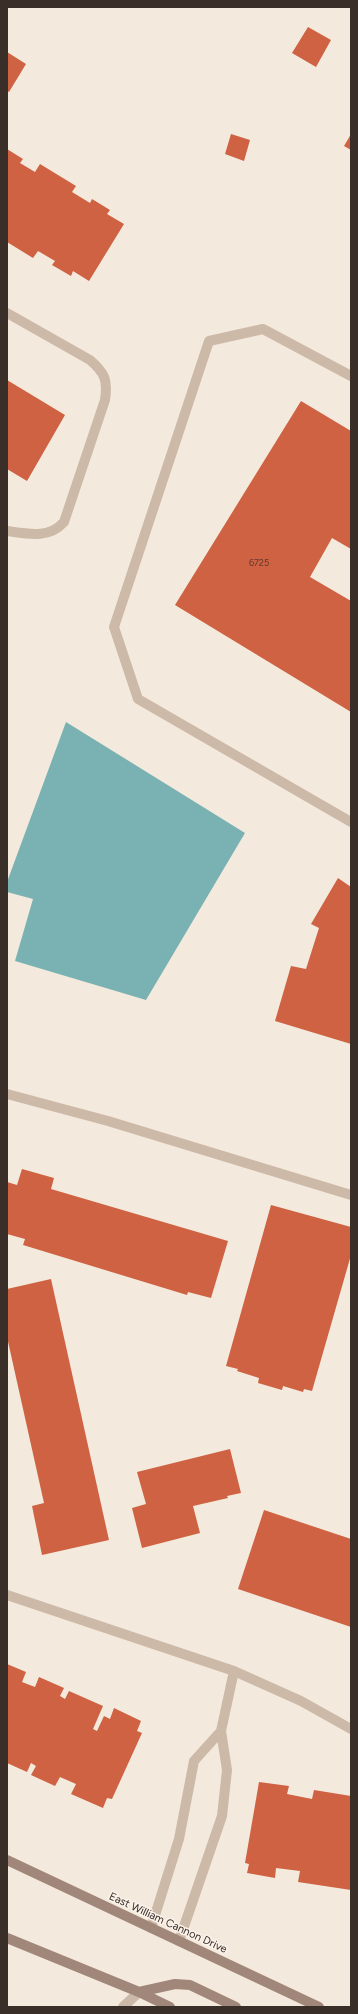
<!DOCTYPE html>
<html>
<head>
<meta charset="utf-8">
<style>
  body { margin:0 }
  #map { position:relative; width:358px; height:2014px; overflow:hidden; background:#f4e9dd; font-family:Figtree,sans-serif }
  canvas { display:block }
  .frame { position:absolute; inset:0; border:8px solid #3a2e29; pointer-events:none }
</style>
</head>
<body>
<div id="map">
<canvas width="358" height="2014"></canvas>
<div class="frame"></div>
</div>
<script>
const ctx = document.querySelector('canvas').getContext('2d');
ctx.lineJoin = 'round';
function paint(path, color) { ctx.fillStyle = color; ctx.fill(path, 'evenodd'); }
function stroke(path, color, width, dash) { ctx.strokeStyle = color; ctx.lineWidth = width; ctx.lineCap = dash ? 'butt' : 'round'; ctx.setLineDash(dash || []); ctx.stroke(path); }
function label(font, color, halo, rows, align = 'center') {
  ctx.font = font + ' Figtree,sans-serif'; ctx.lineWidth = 3; ctx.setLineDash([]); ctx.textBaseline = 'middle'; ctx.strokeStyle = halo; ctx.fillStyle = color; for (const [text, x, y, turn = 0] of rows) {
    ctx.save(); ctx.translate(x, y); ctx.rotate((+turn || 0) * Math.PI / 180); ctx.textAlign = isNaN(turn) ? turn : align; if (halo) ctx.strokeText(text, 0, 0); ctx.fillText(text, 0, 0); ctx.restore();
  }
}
paint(new Path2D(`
  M66,722l179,111 -99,167 -131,-39 18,-62 -26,-7v-10z`), '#7ab2b3');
paint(new Path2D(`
  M308,27l23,13 -15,27 -24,-14z
  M7,52l19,12 -17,28 -2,-1z
  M231,134l19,6 -6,21 -19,-7z
  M351,134v16l-7,-4z
  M7,149l16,10 -3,4 15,9 5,-8 36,22 -4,6 18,11 2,-4 18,11 -3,4 17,10 -35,57 -16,-10 -2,5 -19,-11 3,-4 -17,-10 -5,7 -26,-16z
  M7,380l58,35 -38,66 -20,-12z
  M301,401l50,30v118l-19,-11 -22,39 41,24v111l-176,-107z
  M338,878l13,9v157l-76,-23 16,-55 15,3 13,-41 -8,-4z
  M22,1169l32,9 -3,11 177,52 -17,57 -23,-6 -1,3 -164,-50 2,-6 -18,-5v-52l10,3z
  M271,1205l80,22v28l-39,136 -8,-2 -1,3 -20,-6 -1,4 -24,-7 1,-5 -22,-7 1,-2 -12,-3z
  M51,1279l58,261 -67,15 -10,-49 12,-3 -37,-166v-48z
  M230,1449l11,44 -14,3 1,2 -35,8 7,27 -58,15 -10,-40 14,-4 -9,-32z
  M264,1510l87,29v88l-113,-38z
  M7,1664l19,8 -4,10 13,5 4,-10 25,11 -4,8 5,3 4,-8 34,15 -10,23 4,2 7,-15 6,3 4,-11 27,13 -4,10 5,2 -30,66 -5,-1 -4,10 -32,-14 5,-10 -16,-7 -5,9 -24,-11 5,-9 -5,-3 -4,9 -20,-9z
  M259,1782l30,4 -2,8 25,5 2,-9 37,6v94l-53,-8 2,-11 -24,-3 -1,10 -28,-5 2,-9 -4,-1z`), '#ce6242');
stroke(new Path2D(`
  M7,313l83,47c15,13 18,20 15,40l-41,122c-15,17 -36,12 -57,9
  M351,376l-88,-47 -54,12 -95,286 24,72 213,123
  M7,1094l101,27 243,74
  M7,1595l227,76 67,30 50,28
  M151,1928l28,-89 15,-78 27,-30
  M179,1941l43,-125 5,-46 -6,-39 13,-60
  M123,2007l16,-15`), '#cdb9a8', 10);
stroke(new Path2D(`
  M7,1860l312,147
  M7,1938l132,54 31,15
  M139,1992l36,-8 15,1 46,22`), '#a18779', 10);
label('9px', '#5f3b2f', null, [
  ["6725",259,563]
]);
label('11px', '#3a2e29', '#fbf3ea', [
  ["East William Cannon Drive",168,1923,25]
]);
</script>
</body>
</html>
